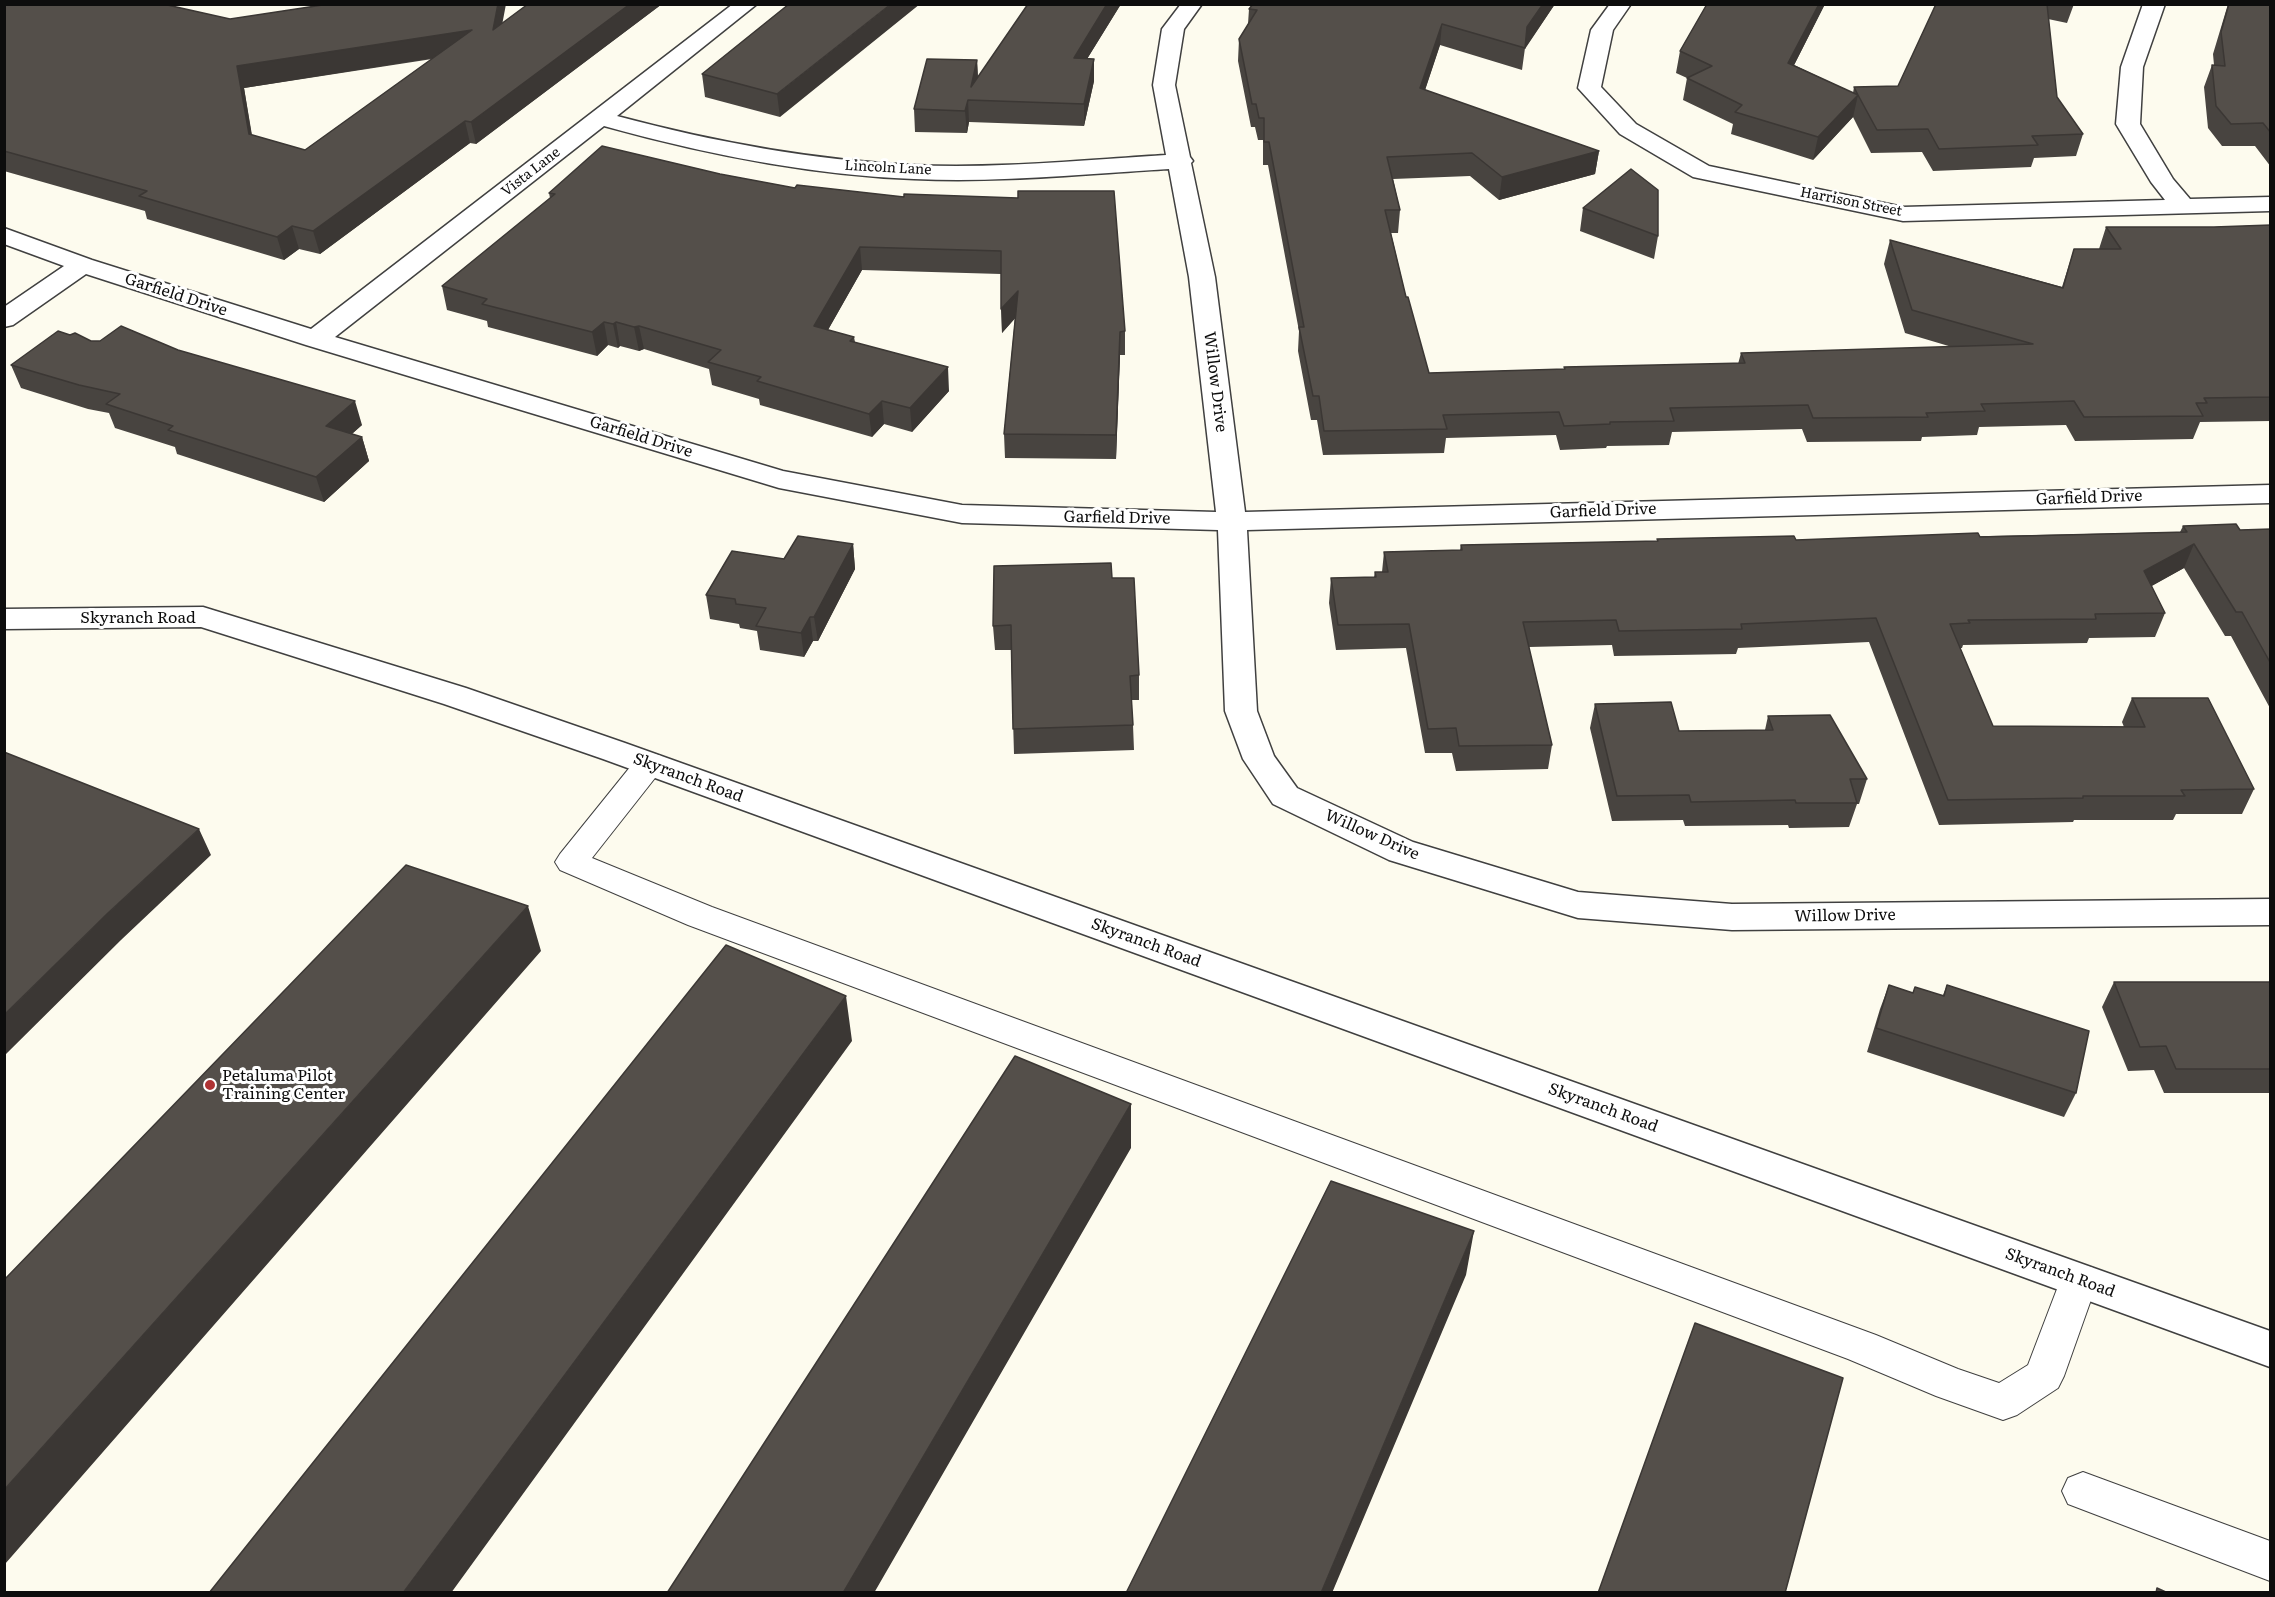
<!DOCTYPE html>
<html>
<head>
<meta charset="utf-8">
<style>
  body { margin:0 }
  #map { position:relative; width:2275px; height:1597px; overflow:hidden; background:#fdfbee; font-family:Literata,serif }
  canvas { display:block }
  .frame { position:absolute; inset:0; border:6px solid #0d0d0d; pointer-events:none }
</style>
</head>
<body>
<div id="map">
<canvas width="2275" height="1597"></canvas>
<div class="frame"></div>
</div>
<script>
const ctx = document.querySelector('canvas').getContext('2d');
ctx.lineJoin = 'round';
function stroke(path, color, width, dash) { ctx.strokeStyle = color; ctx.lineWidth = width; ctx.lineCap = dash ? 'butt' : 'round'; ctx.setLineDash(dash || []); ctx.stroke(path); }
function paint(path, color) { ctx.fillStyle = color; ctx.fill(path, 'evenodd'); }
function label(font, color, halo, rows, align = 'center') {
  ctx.font = font + ' Literata,serif'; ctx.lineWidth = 6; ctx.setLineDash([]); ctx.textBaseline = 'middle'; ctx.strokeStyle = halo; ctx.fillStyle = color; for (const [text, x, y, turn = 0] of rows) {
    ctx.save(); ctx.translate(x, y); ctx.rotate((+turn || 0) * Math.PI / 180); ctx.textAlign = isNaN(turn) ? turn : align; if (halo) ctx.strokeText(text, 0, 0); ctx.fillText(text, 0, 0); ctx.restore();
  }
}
const lane = new Path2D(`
  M650,753l11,3 5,8 -74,94 120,49 1164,428 82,34 41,14 29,-18 37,-97 14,-4 14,4 5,12 -34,96 -6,12 -41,27 -14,5 -67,-24 -88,-37 -1160,-434 -128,-55 -5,-8 5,-8 79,-98z
  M2083,1472l187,69v40l-202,-77 -6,-13 6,-13z`);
const street = new Path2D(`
  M733,4h24l-140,112c97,26 195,44 295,49 85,4 170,-5 254,-10l-13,-70 9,-56 19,-25h21l-18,25 -9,56 15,72 3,4 -2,2 24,114 30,235 1025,-27v18l-1023,27 10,181 17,45 23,32 116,54 165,50 154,12 538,-5v26l-538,5 -154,-12 -189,-58 -116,-56 -30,-45 -18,-48 -7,-181 -256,-7 -183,-35 -473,-143 -220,-71 -73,51 -9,2v-20l60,-41 -60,-22v-16l88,32 219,69zM604,126c101,28 205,49 310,53 85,4 170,-5 255,-10l20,108 27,235 -254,-7 -179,-34 -448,-134z
  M1610,4h21l-18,26 -12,57 35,37 73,42 194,41 262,-7 -14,-18 -35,-58 5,-57 22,-63h22l-22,63 -3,57 33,55 17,20 80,-2v14l-367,10 -210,-44 -73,-43 -42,-46 13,-58z
  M203,607l263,81 159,55 1645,588v36l-1667,-608 -159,-55 -243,-77 -197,2v-20z`);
stroke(lane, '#404040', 2);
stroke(street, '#404040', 3);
paint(lane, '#fff');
paint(street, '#fff');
paint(new Path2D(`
  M4,4l226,15 273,4 25,-19h134l-186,140 -6,-1 -150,111 -21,-5 -15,11 -137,-41 -2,-8 -141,-40zM432,59l-127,91 -53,-15 -8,-47z
  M789,4l-9,113 -75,-20 -3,-23z
  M1028,4h93l-34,55 7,22 -10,45 -115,-4 -2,11 -52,-1 -1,-23 63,-49 1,17z
  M1253,4h302l-30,44 -3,22 -82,-25 -15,45 174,61 -4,23 -96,26 -29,-24 -77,3 7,31 -2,23h-7l15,64 23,76 135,-4v-2l174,-3 3,-11 211,-6 -47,-14 -21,-69 6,-24 172,47 12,-38h25l7,-22h108l57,-2v196l-71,1 -7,17 -118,2 -9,-16 -87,2 -2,8 -55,2 -1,4 -114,1 -5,-13 -130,3 -3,13 -62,1 -1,2 -46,2 -4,-15 -110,3 -2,15 -121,2 -6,-35h-6l-13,-69 1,-20 -31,-166h-5v-25h-5l-3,-13h-4l-13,-66 1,-22 9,-15 1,-15z
  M1707,4h118l-31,61 59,28 1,-6 44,-1 38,-82h138l-7,19 -19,-4 9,78 26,37 -7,22 -42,2 -3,9 -98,4 -11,-19 -51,1 -18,-36 -40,43 -82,-26 2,-10 -50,-24 4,-22 -11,-5 4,-22z
  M2228,4h43v163l-16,-21h-33l-14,-18 -4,-41 8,-22h2l-1,-11z
  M720,174l75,14 109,9 114,1 107,133v24h-5l-4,104 -111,-1 -1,-24 11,-116 -13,15 -1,-59 -139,-4 -34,60 26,7 1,5 94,49 -37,41 -28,-8 -12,13 -112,-32 -1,-6 -47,-14 -3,-16 -65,-20 -5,2 -19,-5 -2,2 -10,-3 -11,11 -109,-29 -1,-6 -40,-11 -5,-24 108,-88 -1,-5z
  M1583,208l75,28 -4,23 -74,-28z
  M91,341l87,9 184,75 -10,9 10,3 7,24 -45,41 -147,-48 -2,-7 -60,-19 -6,-15 -21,-4 -67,-21 -10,-23z
  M2183,526l57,4 31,-1v181l-40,-74h-6l-41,-68 -33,18 14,27 -10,24 -66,1 -2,5 -124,2 -1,3h-2l33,78 131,1 -2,-5 10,-24 122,91 -12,25h-66l-3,6h-99l-1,2 -134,3 -70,-183 -131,6 -2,6 -122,2 -2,-11 -83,2 23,98 -4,24 -92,2 -4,-18h-27l-19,-105 -70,2 -7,-47 2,-25 43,-1 1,-5h7l2,-20 76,-2 1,-5 196,-4v-2l139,1 384,-8z
  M853,544l2,25 -37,72h-5l-9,16 -44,-7 -3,-19 -17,-3 -1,-4 -29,-5 -4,-24 78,-36z
  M1112,578l27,97v25h-8l2,25 1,25 -120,4 -3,-104h-16l-2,-24z
  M1595,704l84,27 86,-1 3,-14 99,63 -8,25h-2l-8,23 -60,1 -1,-3 -103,1 -2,-6 -71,1 -22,-93z
  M2114,982h157v111h-107l-10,-23 -26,1 -26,-64z
  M1889,985l24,8 30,2 4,-10 129,108 -12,24 -197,-65 13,-43z`), '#484440');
paint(new Path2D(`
  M498,4h8l-9,48 -4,-22z
  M630,4h32l-186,140 -5,-22z
  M891,4h29l-140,113 -3,-23z
  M1107,4h14l-47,76v-22z
  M1543,4h12l-30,45 2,-22z
  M1819,4h6l-41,81 4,-22z
  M1442,24l-2,21 -22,66 2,-23z
  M472,30l5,21 -233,37 11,68 -6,-22 -12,-68z
  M1094,59v22l-10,45v-22z
  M977,60l1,22 -7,5z
  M1858,95l-5,22 -40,43 5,-23z
  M968,100l1,22 -2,11 -2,-22z
  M465,121l5,22 -150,111 -7,-23z
  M1599,151l-4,23 -96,26 3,-23z
  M292,226l7,23 -15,11 -7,-23z
  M860,247l2,23 -45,79 -3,-23z
  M1018,291l1,23 -17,19 -1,-24z
  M604,322l4,23 -11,11 -5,-24z
  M616,322l4,24 -2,2 -5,-24z
  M639,326l5,23 -5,2 -5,-24z
  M1120,332v23l-4,104v-24z
  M948,367l1,24 -37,41 -2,-24z
  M355,401l7,24 -29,25 -7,-24z
  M882,401l2,23 -12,13 -3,-23z
  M362,437l7,24 -45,41 -8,-25z
  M853,544l2,25 -37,72 -4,-24z
  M2194,544l-10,24 -50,28 10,-25z
  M810,617l3,24 -9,16 -3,-24z
  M199,829l12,26 -90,85 -117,116v-41l104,-102z
  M528,906l13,45 -536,613 -1,-74z
  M846,996l6,45 -401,552h-48z
  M1131,1104v44l-257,445h-31z
  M1474,1231l-8,44 -134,318h-11z`), '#3b3734');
const building = new Path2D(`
  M4,4h159l67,15 99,-15h169l-5,26 35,-26h102l-159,118 -6,-1 -152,110 -21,-5 -15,11 -138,-41 8,-5 -143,-40zM472,30l-167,120 -56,-16 -12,-68z
  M789,4h102l-114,90 -75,-20z
  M1028,4h79l-33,54 20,1 -10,45 -116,-4 -3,11 -51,-2 13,-50 50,1 -6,27z
  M1253,4h290l-16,23 -2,21 -83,-24 -22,64 179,63 -97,26 -30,-24 -85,4 13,53h-15l21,87h2l21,76 136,-4 -1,-2 181,-4 -4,-10 292,-9 -121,-34 -22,-70 173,48 11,-39h47l-15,-22h108l57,-2v172l-67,1 3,5h-11l7,13 -119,1 -10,-16 -93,3 4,7 -59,2 2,4 -115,1 -5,-13 -138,3 4,13 -64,1v2l-46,2 -5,-14 -116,3 4,14 -123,2 -5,-35h-6l-14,-69h5l-35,-185h-5v-24h-5l-3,-14h-4l-13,-65 18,-29 -8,-1z
  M1707,4h112l-31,59 70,32 -4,-8 44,-1 38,-82h111l10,93 26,37 -51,2 6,9 -99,4 -11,-20 -51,1 -19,-35 -40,42 -83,-25 7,-7 -55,-27 25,-12 -32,-15z
  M2229,4h42v129l-8,-10 -32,1 -15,-18 -4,-41 13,1 -4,-34z
  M602,146l118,28 75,14 2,-3 107,12v-3l114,4v-7h96l11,140 -5,1 -4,103 -112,-1 14,-143 -17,18v-58l-141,-4 -46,79 40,11 -4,4 98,26 -38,41 -28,-7 -13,13 -112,-33 4,-4 -53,-15 13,-12 -82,-24 -5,1 -18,-5 -3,2 -9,-2 -12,10 -110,-28 5,-5 -45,-13 113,-92 -6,-1z
  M1631,169l27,21v46l-75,-28z
  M121,326l57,24 177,51 -29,25 36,11 -46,40 -148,-47 5,-4 -67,-22 14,-10 -41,-9 -68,-20 47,-34 12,4 5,-2 16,8h9z
  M2236,524l4,6 31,-1v135l-29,-52h-6l-42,-68 -50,27 21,42 -70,1 1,5 -128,1 2,3 -20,1 43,102 152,1 -13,-29h76l46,91 -73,1 4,6h-102v2l-135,2 -72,-182 -135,6 1,5 -123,2 -3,-11 -93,2 29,123 -93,1 -3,-18 -28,1 -19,-105 -71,1 -7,-47 45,-1 -1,-5h13l-4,-20 78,-2 -1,-5 197,-4 -1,-2 137,-3 2,4 182,-7 2,4 207,-5 -4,-6z
  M798,536l55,8 -39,73h-4l-9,16 -45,-7 10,-18 -30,-4 -1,-5 -29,-4 26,-44 52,8z
  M1111,563l1,15h22l5,97 -9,1 3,49 -120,4 -2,-104 -18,1 1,-60z
  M1671,702l8,29 94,-1 -5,-14 62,-1 37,64h-17l7,24h-61l-1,-3 -104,2 -2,-7 -72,1 -22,-92z
  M4,752l195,77 -91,84 -104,102z
  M406,865l122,41 -524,584v-210z
  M726,945l120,51 -443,597h-194z
  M2114,982h157v87h-95l-10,-23 -26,1z
  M1889,985l24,8 2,-6 29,9 3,-11 142,46 -13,62 -200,-65z
  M1015,1056l116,48 -288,489h-176z
  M1331,1181l143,50 -153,362h-195z
  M1695,1323l148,55 -58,215h-187z
  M2157,1588l11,5h-12z`);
paint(building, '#544f4a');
stroke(building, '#3b3734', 1.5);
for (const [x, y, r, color] of [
  [210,1085,6,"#af3334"]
]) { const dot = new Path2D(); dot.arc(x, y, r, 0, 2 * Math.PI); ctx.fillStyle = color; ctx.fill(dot); stroke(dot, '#fff', 2); }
label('14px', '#0d0d0d', '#fff', [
  ["Lincoln Lane",888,168,3],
  ["Vista Lane",531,172,-38],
  ["Harrison Street",1851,202,11]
]);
label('16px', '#0d0d0d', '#fff', [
  ["Garfield Drive",176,295,18],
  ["Willow Drive",1215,382,83],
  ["Garfield Drive",641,437,17],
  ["Garfield Drive",2089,498,-2],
  ["Garfield Drive",1603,511,-2],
  ["Garfield Drive",1117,518,1],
  ["Skyranch Road",138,618],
  ["Skyranch Road",688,778,20],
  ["Willow Drive",1372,835,24],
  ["Willow Drive",1845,916,-1],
  ["Skyranch Road",1146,943,20],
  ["Skyranch Road",1603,1108,20],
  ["Skyranch Road",2060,1273,20]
]);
label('16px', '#0d0d0d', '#fff', [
  ["Petaluma Pilot",222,1076],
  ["Training Center",222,1094]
], 'left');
</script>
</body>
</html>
